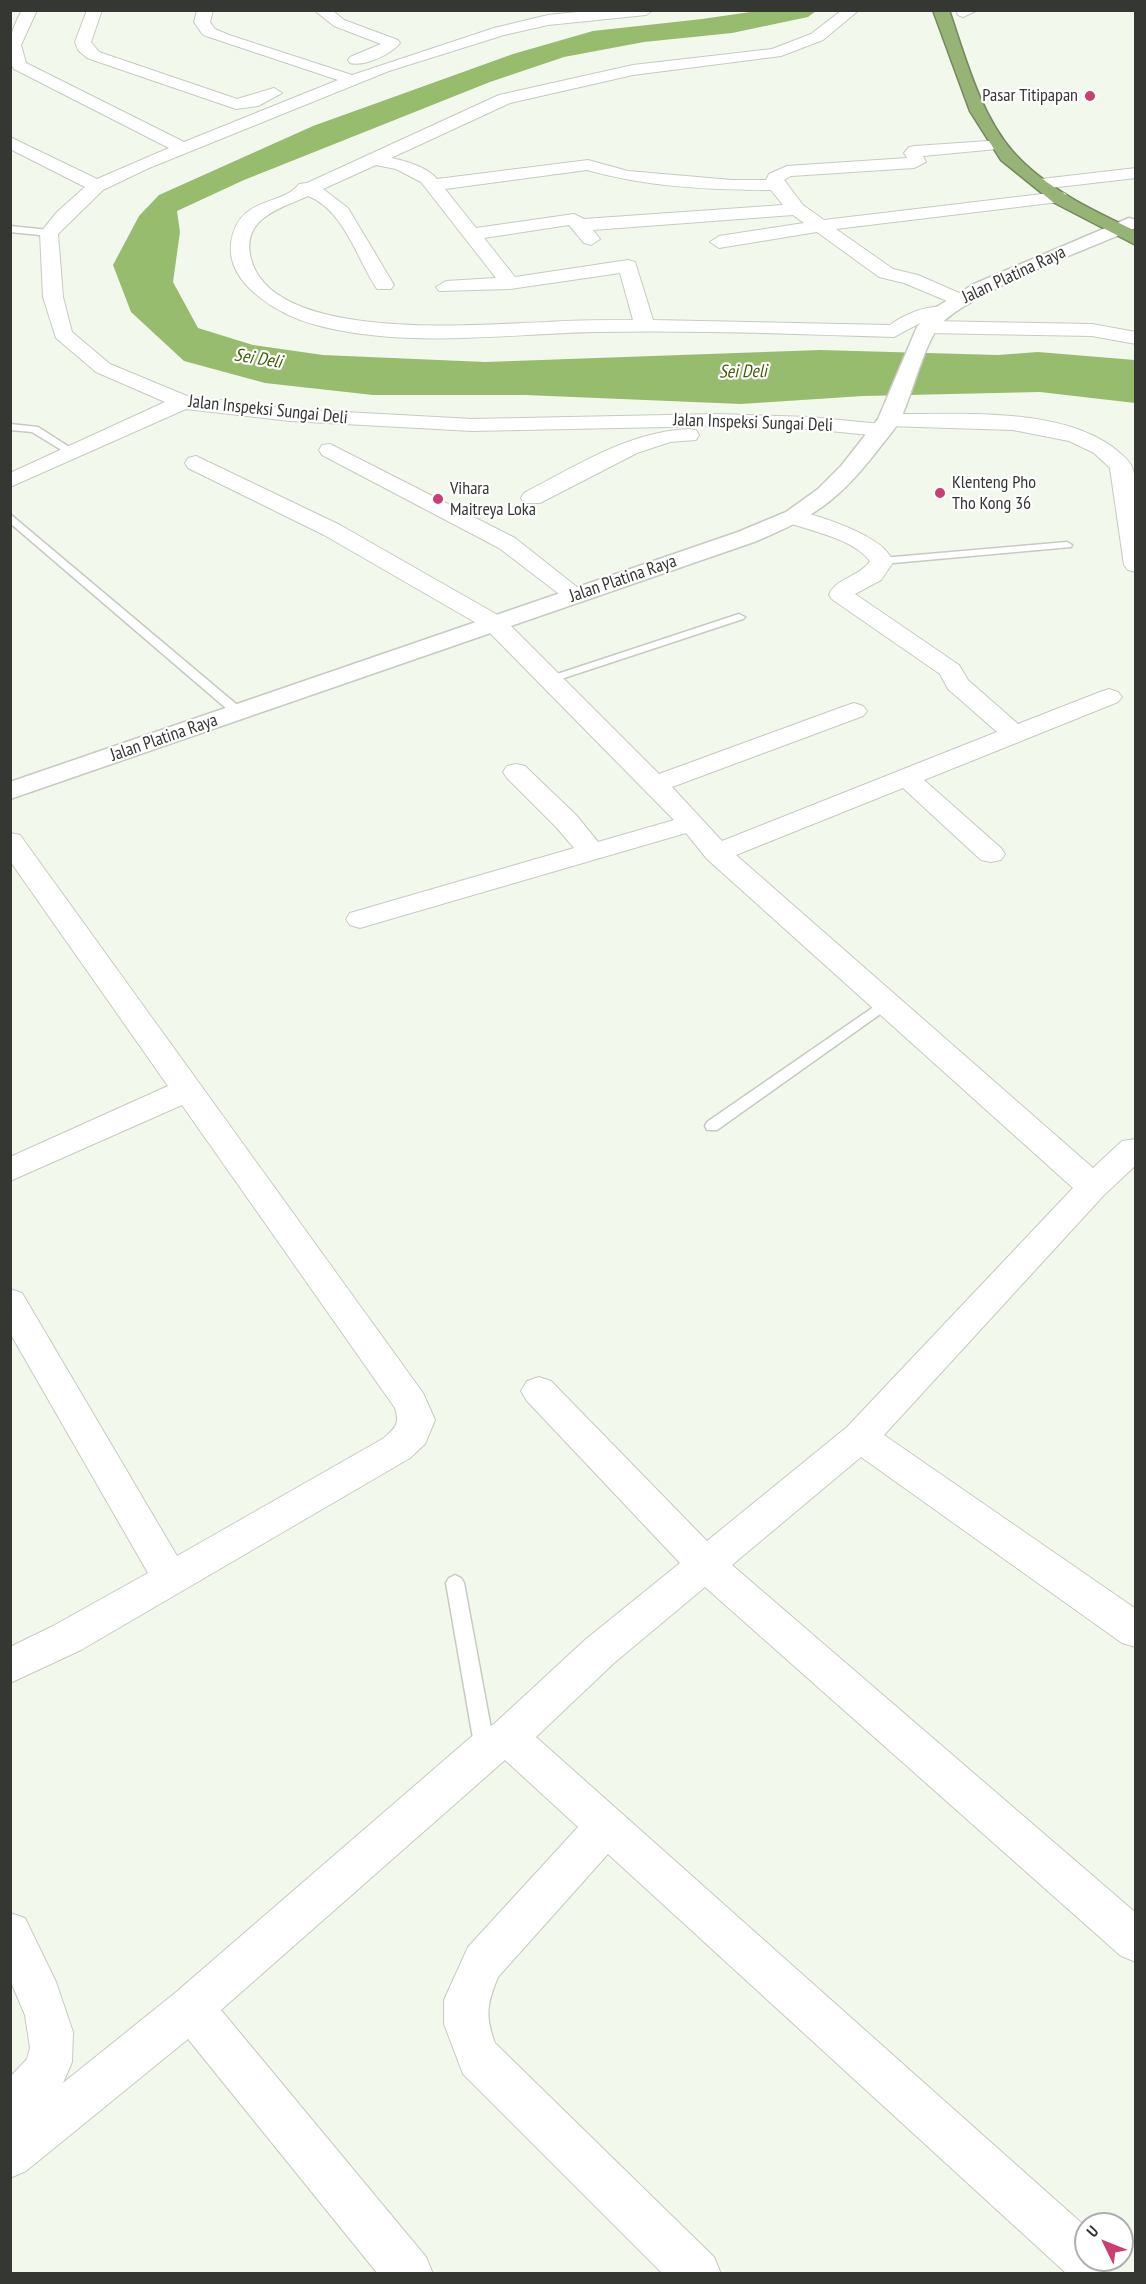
<!DOCTYPE html>
<html>
<head>
<meta charset="utf-8">
<style>
  body { margin:0 }
  #map { position:relative; width:1146px; height:2284px; overflow:hidden; background:#f3f8ed; font-family:"PT Sans Narrow",sans-serif }
  canvas { display:block }
  .frame { position:absolute; inset:0; border:12px solid #353733; pointer-events:none }
  .north { position:absolute; left:1074px; top:2212px; width:60px; height:60px; box-sizing:border-box; background:#fff; border:2px solid #aeafad; border-radius:50%; rotate:313deg; font-size:16px; font-weight:700; line-height:24px; text-align:center; color:#353733 }
  .north::after { content:''; display:block; margin:auto; width:21px; height:27px; background:#ca3e71; clip-path:polygon(50% 0,100% 100%,50% 72%,0 100%) }
</style>
</head>
<body>
<div id="map">
<canvas width="1146" height="2284"></canvas>
<div class="frame"></div>
<div class="north">U</div>
</div>
<script>
const ctx = document.querySelector('canvas').getContext('2d');
ctx.lineJoin = 'round';
function paint(path, color) { ctx.fillStyle = color; ctx.fill(path, 'evenodd'); }
function stroke(path, color, width, dash) { ctx.strokeStyle = color; ctx.lineWidth = width; ctx.lineCap = dash ? 'butt' : 'round'; ctx.setLineDash(dash || []); ctx.stroke(path); }
function label(font, color, halo, rows, align = 'center') {
  ctx.font = font + ' "PT Sans Narrow",sans-serif'; ctx.lineWidth = 4.5; ctx.setLineDash([]); ctx.textBaseline = 'middle'; ctx.strokeStyle = halo; ctx.fillStyle = color; for (const [text, x, y, turn = 0] of rows) {
    ctx.save(); ctx.translate(x, y); ctx.rotate((+turn || 0) * Math.PI / 180); ctx.textAlign = isNaN(turn) ? turn : align; if (halo) ctx.strokeText(text, 0, 0); ctx.fillText(text, 0, 0); ctx.restore();
  }
}
paint(new Path2D(`
  M757,11h59l-8,6 -76,16 -88,9 -80,15 -74,25 -246,98 -67,31 3,21 -7,50 25,46 55,17 70,10 162,7 335,-12 178,5 40,-3 97,8v43l-95,-11 -177,4 -122,8 -216,-9h-152l-108,-12 -81,-22 -53,-49 -18,-47 26,-49 20,-21 154,-69 200,-72 80,-23 109,-12z`), '#98bc6d');
const lane = new Path2D(`
  M10,226l39,4 4,3 -4,3 -39,-4z
  M10,424l28,3 39,25 -9,2 -36,-22 -22,-2z
  M10,514l232,195v6h-8l-224,-192z
  M1067,542l5,3 -1,2 -189,17 -6,-3 6,-3z
  M739,614l6,3 -2,2 -188,62 -4,1 -6,-4z
  M888,997l7,5 -2,3 -176,125h-10l-2,-4 2,-4z
  M455,1575l6,3 3,5 31,167 -3,6 -7,3 -7,-3 -3,-6 -29,-167 3,-5z`);
const street = new Path2D(`
  M22,10h15l-16,35 5,18 158,79 154,-62 -135,-45 -9,-13 3,-12h16l-3,12 5,7 14,6 123,40 142,-47 54,-13 48,-5h57l-7,5 -98,10 -44,10 -115,36 -240,97 -46,22 -45,44 5,63 9,35 38,32 77,32 103,13 182,10 244,-5 94,3 71,7 -3,-4 4,-4 7,-2c68,1 177,-9 231,39 4,4 10,8 12,14 9,24 4,77 4,105l-8,-2 -4,-5 -14,-97 -16,-15 -25,-12 -56,-11 -125,-4 3,4 -3,5 -8,1 -70,-7 -94,-3 -244,5 -182,-10 -104,-12 -176,78v-14l155,-71 -69,-30 -40,-34 -13,-41 -3,-64 17,-21 28,-25 -75,-38v-12l87,42 72,-31 -155,-79c-12,-17 -1,-42 8,-59z
  M87,10h15l-11,32 8,10 138,47 37,-11 8,5 -24,13 -22,3 -149,-51 -9,-8 -3,-8z
  M314,10h18l12,10 54,20 2,3c-8,11 -36,24 -50,20l-2,-3 2,-3 31,-13 -47,-18z
  M842,10h17l-36,30 -42,16 -148,19 -123,28 -119,55c15,3 36,9 46,21l151,-19 40,11 104,9h34l3,-6 18,-8 120,-8 -3,-5 5,-6 6,-1 88,-6 3,4 -3,4 -6,1 -74,7 3,6 -12,6 -123,8 -7,4 19,25 21,15 235,-28 6,1 3,4 -9,5 -223,27 57,40 25,6 48,21 3,4 -10,6 -55,-23 -25,-6 -62,-45 -98,16 -9,-6 9,-6 85,-13 -11,-8 -200,15 7,9 -9,6 -7,-2 -15,-18 -85,13 31,39 113,-17 7,2 18,58 237,5c15,-11 40,-22 59,-17l3,4 -3,4 -21,5 164,3 44,8v12l-44,-8 -165,-3 -7,-2 -3,-4 3,-4 -26,14c-99,-3 -199,-7 -299,-5 -91,2 -190,17 -279,-7 -34,-9 -90,-39 -85,-82 7,-48 51,-36 68,-59l8,-1 192,-88 134,-30 139,-16 39,-15zM376,165l20,4 25,13 75,96 -50,3 -10,6 3,4 71,-2 110,-16 13,47c-29,0 -57,0 -86,2 -65,2 -282,23 -297,-68 -6,-37 32,-46 58,-58 36,14 49,63 69,93h14l3,-4 -46,-77 -25,-19zM587,170c60,17 123,20 184,20l12,15 -199,14 -10,-5 -98,14 -31,-39z
  M956,10h22l-15,7 -5,-2z
  M1136,168v10l-95,11 -9,-5 9,-5z
  M688,429l8,1 3,5 -3,5 -26,2 -33,11 -97,50h-16l-3,-5 3,-5c52,-27 104,-61 164,-64z
  M330,444l185,94 72,57 -4,5h-16l-68,-52 -177,-93 -3,-5 3,-5z
  M196,456l144,69 163,93 156,156 186,-68 9,-3 9,3 4,5 -4,5 -191,71 50,54 275,-109 -49,-43 -8,-15 -107,-74 -4,-5c6,-17 31,-18 41,-34 -18,-23 -57,-29 -84,-39l-3,-5 3,-5c19,-4 72,18 88,29 9,5 14,12 20,20l-13,19 -26,14 104,71 9,15 50,44 82,-32 9,-3 9,3 4,5 -4,5 -194,78 77,68 4,6 -4,6 -10,2 -10,-2 -78,-72 -167,67 357,313 29,-27 14,-2v26l-32,30 -220,240 252,174v38l-14,-4 -261,-186 -129,108 404,348v49l-15,-6 -416,-369 -91,76 -78,74 550,490v33h23l-5,14h-37l-459,-420 -110,123c-11,27 -13,38 -3,66l219,214 7,17h-58l-200,-200 -19,-50v-24l24,-53 110,-120 -73,-67 -284,250 205,247 7,17h-55l-190,-235 -162,132 -16,7v-101l17,-18 3,-11 -5,-33 -15,-35v-67l15,5 31,64 17,50 -1,30 -9,21 112,-90 296,-256 23,-13 92,-85 94,-76 -153,-162 -6,-10 6,-10 12,-4 12,4 156,160 140,-114 226,-239 -366,-329 -21,-26 -316,92 -10,3 -10,-3 -4,-6 4,-6 224,-65 -17,-20 -50,-50 -4,-6 4,-6 9,-2 9,2 52,50 21,26 76,-22 -189,-192 -161,-93 -136,-67 -3,-5 3,-5z
  M10,833l10,2 403,558 12,27 -10,24 -15,14 -329,192 -71,33v-36l43,-21 95,-53 -138,-240v-44l12,4 155,263 207,-118c12,-11 16,-14 11,-30l-213,-303 -172,76v-24l158,-71 -158,-225z`);
const secondary = new Path2D(`
  M1129,218l7,2v8c-43,19 -176,67 -199,101 -14,20 -25,65 -36,89 -6,12 -16,22 -24,33 -40,51 -63,66 -123,91l-744,257v-17l728,-250 48,-20 32,-23 23,-23 37,-47 39,-92 18,-19 39,-24z`);
const highway = new Path2D(`
  M933,10h16c16,47 31,104 64,142 32,36 80,59 123,79v14l-83,-43 -52,-42 -31,-49z`);
stroke(lane, '#c6cbc1', 3);
stroke(street, '#c6cbc1', 2);
stroke(secondary, '#c6cbc1', 3);
stroke(highway, '#75885f', 3);
paint(lane, '#fff');
paint(street, '#fff');
paint(secondary, '#fff');
paint(highway, '#97b476');
for (const [x, y, r, color] of [
  [1090,96,6,"#ca3e71"],
  [940,493,6,"#ca3e71"],
  [438,499,6,"#ca3e71"]
]) { const dot = new Path2D(); dot.arc(x, y, r, 0, 2 * Math.PI); ctx.fillStyle = color; ctx.fill(dot); stroke(dot, '#fff', 2); }
label('18px', '#353733', '#fff', [
  ["Pasar Titipapan",1078,96,"right"],
  ["Klenteng Pho",952,483],
  ["Tho Kong 36",952,504],
  ["Vihara",450,489],
  ["Maitreya Loka",450,510]
], 'left');
label('18px', '#353733', '#fff', [
  ["Jalan Platina Raya",1014,275,-25],
  ["Jalan Inspeksi Sungai Deli",268,410,6],
  ["Jalan Inspeksi Sungai Deli",753,423,2],
  ["Jalan Platina Raya",623,579,-19],
  ["Jalan Platina Raya",164,738,-19]
]);
label('italic 18px', '#3e5d03', '#fff', [
  ["Sei Deli",258,359,9],
  ["Sei Deli",743,372,-1]
]);
</script>
</body>
</html>
